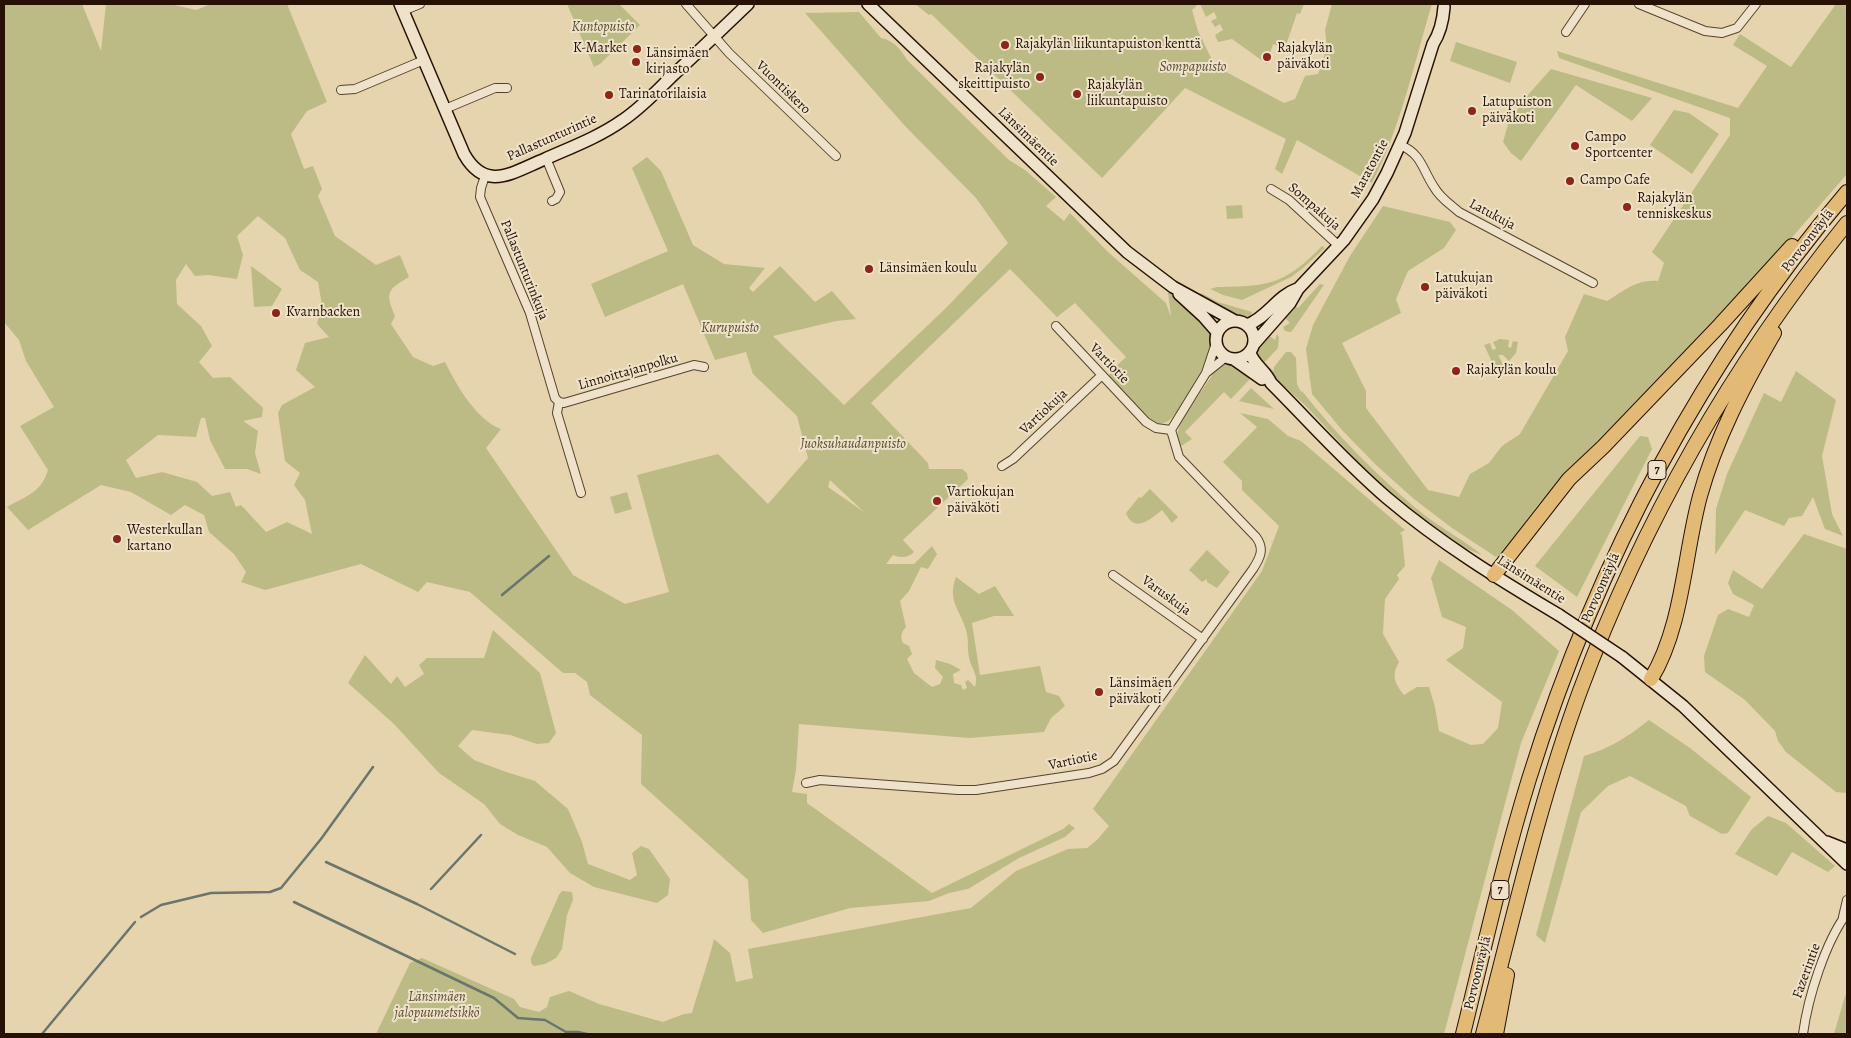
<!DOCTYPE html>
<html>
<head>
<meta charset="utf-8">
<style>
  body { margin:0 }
  #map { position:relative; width:1851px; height:1038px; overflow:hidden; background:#e5d4ad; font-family:Alegreya,serif }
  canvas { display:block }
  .frame { position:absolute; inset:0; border:5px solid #271104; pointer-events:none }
</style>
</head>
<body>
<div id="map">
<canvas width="1851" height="1038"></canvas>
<div class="frame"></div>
</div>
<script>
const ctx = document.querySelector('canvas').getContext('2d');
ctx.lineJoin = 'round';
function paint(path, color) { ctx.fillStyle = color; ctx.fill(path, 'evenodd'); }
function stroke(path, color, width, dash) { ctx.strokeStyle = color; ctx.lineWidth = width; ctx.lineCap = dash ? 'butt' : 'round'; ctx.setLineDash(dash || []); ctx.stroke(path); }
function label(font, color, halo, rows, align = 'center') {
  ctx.font = font + ' Alegreya,serif'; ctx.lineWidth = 4; ctx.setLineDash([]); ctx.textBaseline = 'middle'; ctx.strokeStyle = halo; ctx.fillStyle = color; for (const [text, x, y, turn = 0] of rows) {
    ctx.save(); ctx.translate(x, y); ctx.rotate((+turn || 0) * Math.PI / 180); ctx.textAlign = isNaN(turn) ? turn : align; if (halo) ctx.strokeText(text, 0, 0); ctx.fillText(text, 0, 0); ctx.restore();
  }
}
paint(new Path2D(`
  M4,4h78l19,47 5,-47h64l26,6 15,-6h76l40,98 -20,9 -16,23 13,35 9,-3 9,23 -4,7 17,40 41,29 24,-10 9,22c-22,13 -24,15 -14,39l-4,8 22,33 20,9 12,-4c11,22 31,58 56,67l-15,19 87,127 52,29 44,-12 -32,-117 81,-21 50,50 40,-46 -11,-42 -44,-42 -7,-22 -31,8 -32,-76 -78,33 -14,-33 77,-33 -36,-83 15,-11 14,14 32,74 31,19 41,4 -16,20 4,4 27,-26 35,36 17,-11 24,28 -20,2 -63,15 71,69 103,-98 61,-64 -32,-45 -71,-72 -100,-113 54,-1 22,26c14,3 19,11 27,23l101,99 16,10 31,27 -10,9 18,15 6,-8 38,39 58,51 5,14 -3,-25c14,11 35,23 43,40 8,17 -28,79 -43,89 -5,3 -9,3 -15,1l-44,-45 1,-5 16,-15 -51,-54 -18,14 -47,-48 -139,134 57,60 1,6h33l5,4 1,6 -65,61 11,12c-6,6 -14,6 -21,3l-7,9h28l18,-18 5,8 -9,15 -7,-2 -12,24 -9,10 6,26c-5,5 -6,10 -3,16l6,3 3,8 -5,5 7,14 18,14 8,-3 3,-7 -8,-9 1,-8 14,4 11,6 -8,4 1,9 7,2 2,5 4,-2 -2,-6 3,-2 7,7c4,-13 -4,-18 -6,-30 -2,-9 0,-17 -3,-27 -6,-21 -19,-29 -10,-53l23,17 16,-8 19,30h-20l-22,7 8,52 60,-9 6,26 13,4 6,10 -14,12 -7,14 -75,6 -170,-14 -3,46 -4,22 15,2v9l125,90 131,-64 6,-5 6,4 -10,9 -46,21 -51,31 -19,4 -20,8 -79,7 -87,25 -12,-13 -3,-40 -107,-96 1,-49 -52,-40 -3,-13 -12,-9h-12l-93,-81 -43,-10 -9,10 -57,-28 -96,26 -24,-8 5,-10 -12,-18 -25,-22 -5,-17 -19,-10 -14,10 -40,-23 -30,-7 -73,45 -21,-23c19,-11 34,-14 41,-37l-28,-44 34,-19 -28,-46 -7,-21 -15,-18zM258,216l27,22 15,32 18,12 4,23 -5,19 12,13 -24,6 -9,27 19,17 -33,18 -4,8 7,48 15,12 -6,12 11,15 7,34 -25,-12 -21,10 -25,-27 -5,2 -6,-15 -18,4 -15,-14 -35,-10 -26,6 -10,-18 32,-25 38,2 5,-19h4l5,22 15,29h22l14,5 -6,-21 3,-22 -15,-10 19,-4 1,-9 -33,-31 -17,1 -14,-16 13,-16 -11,-20 -24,-22 -1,-24 10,-16 9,12 13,-1 29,4 6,-24 -6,-19zM830,480l34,32 -36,-25z
  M567,4h52l21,21 -40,39 -6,3z
  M915,4h283l-6,6 6,21 17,35 69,37 11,-4 10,-23 13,-2 9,-26 -2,-18 7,-26h100c-18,59 -31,123 -60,179l-75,-43 -15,34 -7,-5 11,-30 -101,-51 -83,90 -171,-164 -2,1z
  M1200,4h104l-4,10 -3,-1 -12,35 -12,-4 -6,20 -35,-25 -14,3 -3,-7 8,-5 -3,-6 -5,3 -4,-6 6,-3 -3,-6 -8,5z
  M1836,4h11v170l-86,99 -151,160 -46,42 -27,31 -35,47 -6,4 -44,-29 -38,-29 -38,-34 -34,-35 -30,-36 -6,-45 7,-24 37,-69 33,-50 67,16 6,8 -12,18 -36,23 -12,28 5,14 -59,30 24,48v17l62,82 31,7 11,-23 19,-11 13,-17 18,-12 48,-83 -3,-14 19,-43 23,7c18,-11 30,-22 51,-20l6,-18 -12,-11 78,-117v-17l-171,-60 -2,-7 181,57 29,-42 -34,-21 7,-11 51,33z
  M1456,42l61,20 -7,21 -60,-22z
  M1551,69l101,29 -20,23 -56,-36 -55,76 -10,-8 -8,-11 6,-21 18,-25z
  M1674,110l15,3 30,21 -27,40 -42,-29z
  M1242,205l1,13 -16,1 -1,-13z
  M1322,246l3,2 -22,20 -12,9 -49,23 -19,-5 -13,-6 7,-2c53,-1 67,-2 105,-41z
  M251,266l31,23 -10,17 -18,1z
  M1320,284l4,1 -32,46 -2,1 -5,-1 -2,-4 7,-4 -7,-7 11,-11 4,3z
  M1201,293l17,9 34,10 -2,7 -6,-1 -35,-14 -11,-8z
  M1267,334l8,6 2,-6 2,3 -1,11 -17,18c-8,-16 -4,-19 6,-32z
  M1500,339l9,1 -1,7 3,1 2,-7 5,1 -2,11 -7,8 -6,-6h-5l6,11 -4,4 -8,-8 -8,-17 6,-2 2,6 2,1 2,-2 -3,-6z
  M1286,352h5l5,6 1,26 4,8 1,-1c34,43 73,83 115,118 20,17 44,29 65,46l-15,-6 -16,-9 -32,-22 -37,-30 -77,-83 -38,-34 3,-3 4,3v-4z
  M1232,363l19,13 -2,4 -18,19 -7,-7 -39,40 7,7 -12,8 -3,-12 4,-14 36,-53 7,-4z
  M1796,371l40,29 -14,56 10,58 11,22 -18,-7 -12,-32 -11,19 -13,2 -5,8 -39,-16 -30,45 1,-46 11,-35 37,-81 17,9z
  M1251,388l23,21 -35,-8z
  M1240,413l28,6 20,17 13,5 104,89 -5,3 2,2 3,31 -8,9 2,4 -14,20 -1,16 -1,19 16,28c-8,13 -4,22 5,33l13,-8h12l6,20 4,24 32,14 12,-1 15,-16 4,-26 -56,-42 17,-12 3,-21 -24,-10 -11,-39 8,-18 73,50 47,41 -38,92 -77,291h-1068l34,-71 12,-5 92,41 6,8 19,5 8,-5 3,-10 19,-6 30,13 64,18 21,-8 8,-1c7,-25 16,-49 22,-74l16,14 6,29 17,-4 -5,-29 223,-41 45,-37 52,-22 19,-1 10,-8 12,-14 -16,-17 169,-238 17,-45 -37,-36v-9l-19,-19 34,-35z
  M1640,436l8,1 4,12 -75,148 -42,-31z
  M1150,489l28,28 -6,6 -10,-13c-11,9 -28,24 -36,3l13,-16 2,1z
  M627,492l5,17 -17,5 -5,-17z
  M1804,534l43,15v244l-11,-1 -50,-40 -8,-11 -3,-10 -30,-31 -40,-28 -1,-16 14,-41 10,-6 21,8 5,-12 -21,-11 -5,-11 5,-13 29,19z
  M1207,550l23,22 -13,16 -10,-6v-3l-5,3 -13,-12z
  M493,630l47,43 16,60 -7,10 -12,1 -27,-9 -38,-5 -14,16 16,14 32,12 29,9 33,28 14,33 6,22 42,16 7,-5 -5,-22 9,-7 8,3 21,30 -2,16 -11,8 -63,-16 -24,-14 -23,-26 -29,-12 -18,-11 -16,-20 -45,-31 -45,-49 -46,-41 17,-28 26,29 6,-8 8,11 19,-13 -5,-9 8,-7h57z
  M1649,720l41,28 61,49 -23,36 -6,1 -32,-18 -4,-10 -56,-30 -22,10 -27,26 -36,131 -9,-8 48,-179c25,-7 45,-20 65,-36z
  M1768,816l18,7 49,43 -7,6 -36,-20 -15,24 -42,-22 17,-25z
  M562,891l10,1 1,8 -6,15 -5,34 -6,9 -11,6 -11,2 -3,-3v-5l28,-63z
  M1847,992v42h-13l11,-38z`), '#bcbb85');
stroke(new Path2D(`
  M502,595l47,-39
  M326,862l91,42 98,50
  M431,889l50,-54
  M294,902l200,96 24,20 27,2 21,12h12l9,2
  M141,917l20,-12 50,-12 59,-1 11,-4 40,-49 52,-72
  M42,1034l93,-112`), '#6a756b', 2.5);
const street = new Path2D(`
  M686,4l43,49 107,103
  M1639,4l66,27 17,2 15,-5 19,-24
  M403,11l17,-7
  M1566,32l19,-28
  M341,90l14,-1 69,-29
  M445,109l50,-21h12
  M1400,145c22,9 22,24 34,42 6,11 16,17 25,25l134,71
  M546,158l14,34 -4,7 -4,2
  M485,176l-4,12 -1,9 50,116 25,85 4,4
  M1271,189l18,11 50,46
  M1056,326l90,96 10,6 15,2
  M1206,373l20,-16
  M559,402l5,1 130,-38 10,2
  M559,402l-2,11 24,80
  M1002,466l11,-7 89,-84
  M1113,575l90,64
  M806,783l14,-3 138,10h18l113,-17 13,-4 12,-8 139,-192c7,-11 12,-20 3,-32l-77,-80 -8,-27 35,-57 10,-30
  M1843,917l4,-17
  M1803,1034c5,-37 22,-91 44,-121`);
const secondary = new Path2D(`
  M400,4l64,150c22,39 49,18 81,5 27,-12 54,-22 78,-39 18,-12 33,-28 48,-43 26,-24 52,-49 77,-73
  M868,4l259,248 46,35 62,34
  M1179,294l24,22 14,16
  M1216 340a19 19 0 1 1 38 0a19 19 0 1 1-38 0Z
  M1247,325c20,-7 30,-29 50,-36
  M1254,344l36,-41 8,-14 46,-49 29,-41 14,-26 18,-40 28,-89c7,-11 10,-23 11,-37
  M1250,353c4,12 16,18 21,30 38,38 74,79 116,115 53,45 113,82 172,117
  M1235,360l27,19
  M1622,657l61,49 164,158
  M1827,842l20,8`);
const highway = new Path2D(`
  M1494,575l75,-96 34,-32 117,-122 72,-79
  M1651,679c32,-53 33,-124 49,-183 16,-58 44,-111 74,-163
  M1463,1034c21,-85 40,-171 66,-255 67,-215 172,-415 318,-587
  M1483,1034c30,-114 56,-231 97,-343 63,-170 153,-327 267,-468
  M1496,1034l11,-59`);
stroke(street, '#56422e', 10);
stroke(secondary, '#271104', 14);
stroke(highway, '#271104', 16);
stroke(street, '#eee3ca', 8);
stroke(secondary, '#eee3ca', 11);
stroke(highway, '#e2ba76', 14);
const secondaryBridge = new Path2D(`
  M1559,615l63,42`);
stroke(secondaryBridge, '#271104', 14, []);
stroke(secondaryBridge, '#eee3ca', 11);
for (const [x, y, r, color] of [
  [1005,45,5,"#8f2418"],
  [637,49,5,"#8f2418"],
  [1267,57,5,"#8f2418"],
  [636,62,5,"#8f2418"],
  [1040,77,5,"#8f2418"],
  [1077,94,5,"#8f2418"],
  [609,95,5,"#8f2418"],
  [1472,111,5,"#8f2418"],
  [1575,146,5,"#8f2418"],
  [1570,181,5,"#8f2418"],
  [1627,207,5,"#8f2418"],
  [869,269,5,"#8f2418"],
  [1425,287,5,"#8f2418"],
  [276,313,5,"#8f2418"],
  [1456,371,5,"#8f2418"],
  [937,501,5,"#8f2418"],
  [117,539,5,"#8f2418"],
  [1099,692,5,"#8f2418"]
]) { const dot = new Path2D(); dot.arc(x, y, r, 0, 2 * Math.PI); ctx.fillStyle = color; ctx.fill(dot); stroke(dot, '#eee3ca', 2); }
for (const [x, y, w] of [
  [1657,470,18],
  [1500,890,18]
]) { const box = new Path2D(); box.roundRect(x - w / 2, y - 9.5, w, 19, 4); ctx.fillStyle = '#eee3ca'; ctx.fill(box); stroke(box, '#271104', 1); }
label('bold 12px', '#271104', null, [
  ["7",1657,470],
  ["7",1500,890]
]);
label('italic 14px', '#5b4c31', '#eee3ca', [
  ["Kuntopuisto",603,28],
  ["Sompapuisto",1193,68],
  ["Kurupuisto",730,329],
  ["Juoksuhaudanpuisto",853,445],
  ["Länsimäen",437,998],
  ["jalopuumetsikkö",437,1014]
]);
label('14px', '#271104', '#eee3ca', [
  ["Rajakylän liikuntapuiston kenttä",1015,45],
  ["K-Market",627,49,"right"],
  ["Rajakylän",1277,49],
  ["päiväkoti",1277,65],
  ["Länsimäen",646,54],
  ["kirjasto",646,70],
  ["Rajakylän",1030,69,"right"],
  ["skeittipuisto",1030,85,"right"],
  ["Rajakylän",1087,86],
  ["liikuntapuisto",1087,102],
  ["Tarinatorilaisia",619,95],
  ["Latupuiston",1482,103],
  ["päiväkoti",1482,119],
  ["Campo",1585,138],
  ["Sportcenter",1585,154],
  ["Campo Cafe",1580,181],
  ["Rajakylän",1637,199],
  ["tenniskeskus",1637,215],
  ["Länsimäen koulu",879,269],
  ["Latukujan",1435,279],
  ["päiväkoti",1435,295],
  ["Kvarnbacken",286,313],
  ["Rajakylän koulu",1466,371],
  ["Vartiokujan",947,493],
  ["päiväköti",947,509],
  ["Westerkullan",127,531],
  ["kartano",127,547],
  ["Länsimäen",1109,684],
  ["päiväkoti",1109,700]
], 'left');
label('14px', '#271104', '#eee3ca', [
  ["Vuontiskero",783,88,44],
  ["Länsimäentie",1028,137,44],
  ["Pallastunturintie",552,138,-24],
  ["Maratontie",1370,169,-62],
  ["Sompakuja",1314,207,41],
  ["Latukuja",1492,215,28],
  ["Porvoonväylä",1808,241,-52],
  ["Pallastunturinkuja",524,270,68],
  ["Vartiotie",1109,364,46],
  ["Linnoittajanpolku",628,372,-16],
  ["Vartiokuja",1044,412,-43],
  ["Länsimäentie",1531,580,32],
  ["Porvoonväylä",1601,588,-66],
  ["Varuskuja",1166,596,36],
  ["Vartiotie",1073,761,-12],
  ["Fazerintie",1807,971,-70],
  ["Porvoonväylä",1478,973,-76]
]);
</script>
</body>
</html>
